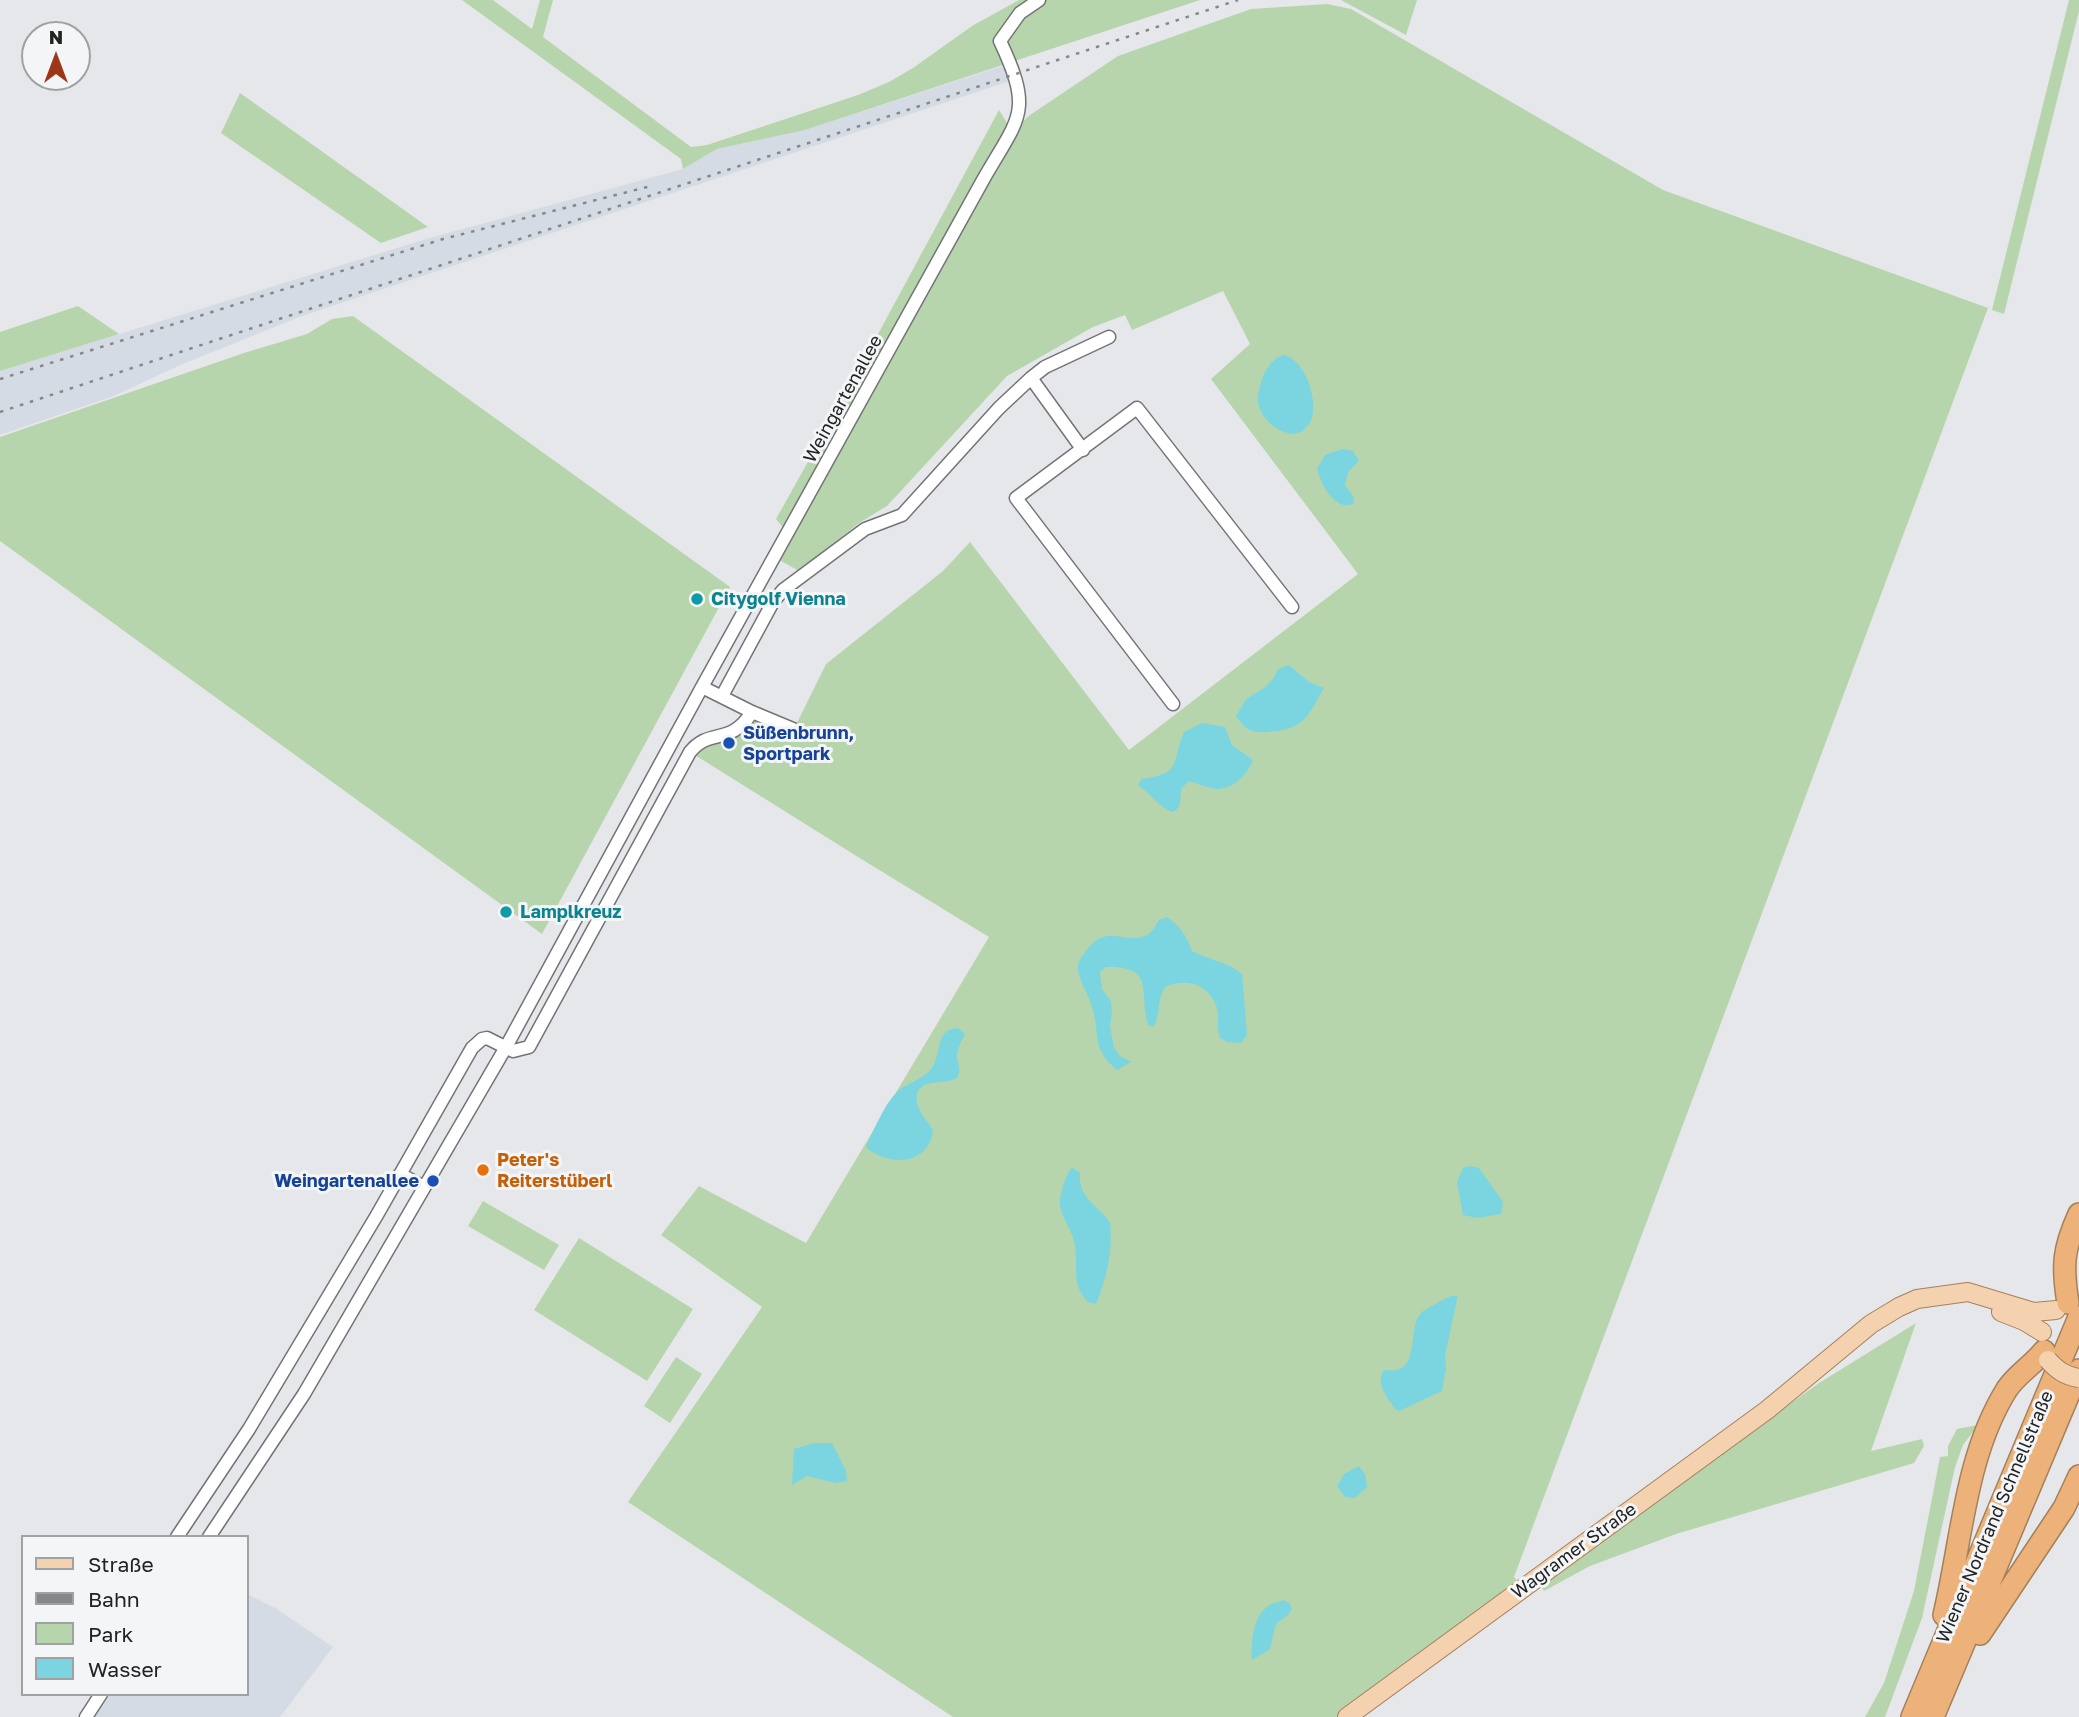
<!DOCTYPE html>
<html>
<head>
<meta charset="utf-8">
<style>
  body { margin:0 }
  #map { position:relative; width:2079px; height:1717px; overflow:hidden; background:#e6e7ea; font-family:"Golos Text",sans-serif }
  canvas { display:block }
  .legend { position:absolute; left:21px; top:1535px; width:228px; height:161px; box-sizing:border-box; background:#f3f5f7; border:2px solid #9fa1a2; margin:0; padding:9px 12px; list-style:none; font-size:21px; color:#212222 }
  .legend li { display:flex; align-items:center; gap:14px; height:35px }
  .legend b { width:35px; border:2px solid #9fa1a2 }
  .north { position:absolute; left:21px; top:21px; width:70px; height:70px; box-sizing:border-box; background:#f3f5f7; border:2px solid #9fa1a2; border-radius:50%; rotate:0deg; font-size:19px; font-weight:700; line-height:28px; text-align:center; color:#212222 }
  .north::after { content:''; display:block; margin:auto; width:24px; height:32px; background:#9e3718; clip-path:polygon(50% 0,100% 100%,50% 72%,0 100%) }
</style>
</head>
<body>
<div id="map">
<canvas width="2079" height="1717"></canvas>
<ul class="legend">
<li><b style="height:9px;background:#f4d1af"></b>Straße</li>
<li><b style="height:9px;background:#868789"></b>Bahn</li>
<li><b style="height:19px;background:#b7d5ac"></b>Park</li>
<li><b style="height:19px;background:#7ad5e0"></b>Wasser</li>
</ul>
<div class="north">N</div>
</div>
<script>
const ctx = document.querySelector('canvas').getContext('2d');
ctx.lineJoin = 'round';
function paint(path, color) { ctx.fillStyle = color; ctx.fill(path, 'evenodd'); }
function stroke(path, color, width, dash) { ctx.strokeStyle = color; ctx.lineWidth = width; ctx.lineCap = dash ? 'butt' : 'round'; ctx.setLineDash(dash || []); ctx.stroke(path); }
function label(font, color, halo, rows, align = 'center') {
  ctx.font = font + ' "Golos Text",sans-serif'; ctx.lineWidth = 6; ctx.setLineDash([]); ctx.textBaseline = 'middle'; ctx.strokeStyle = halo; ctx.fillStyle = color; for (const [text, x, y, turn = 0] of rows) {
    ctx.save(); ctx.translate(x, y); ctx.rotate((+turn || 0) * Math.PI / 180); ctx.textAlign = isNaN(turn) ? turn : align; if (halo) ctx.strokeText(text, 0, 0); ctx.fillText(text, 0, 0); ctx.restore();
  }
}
paint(new Path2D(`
  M1005,65l5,16 -711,236 -121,49 -64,30 -114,39v-64l426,-132 257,-70 34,-20 88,-19z
  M247,1594l28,14 58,39 -53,70h-185l15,-23h137z`), '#d5dbe4');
paint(new Path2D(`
  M462,0h31l39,29 8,-29h13l-10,37 148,110 16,-2 151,-50 31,-13 24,-14 59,-42 47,-26h181l-395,130 -88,19 -34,20 -2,-10z
  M1341,0h76l-11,35z
  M2069,0h10v11l-75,303 -12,-4z
  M1327,4l24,5 312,181 325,118 -474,1269 4,5 -54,43 -127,92h-384l-325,-215 134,-195 -101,-72 38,-49 107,57 183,-306 -131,-80 -168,-105 38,-17 24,-23 42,17 32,-65 117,-93 27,-29 159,208 229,-176 -147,-195 39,-35 -27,-53 -91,39 -7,-15 -32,12 -86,49 -120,130 -28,17 -60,48 -25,-14 240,-428 16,-14 88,-59 133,-47z
  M240,93l188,134 -47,16 -160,-110z
  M999,110l10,16 -172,310 -7,-13z
  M78,306l41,28 -119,37v-39z
  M353,316l377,271 -188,347 -542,-393v-104l244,-84 63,-19 25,-15z
  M818,444l12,7 -45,79 -9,-11z
  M483,1201l76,44 -15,25 -76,-44z
  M579,1238l114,71 -46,72 -113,-71z
  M1916,1323l-45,128 51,-12 2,7 -10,17 -238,71 -86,32 -46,25 -3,-5 30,-24 248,-179z
  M676,1357l26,17 -32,49 -26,-17z
  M1978,1425l-15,20 -8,22 -33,151 -37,99h-20l19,-34 30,-92 26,-134 8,-1v-10l9,-17z`), '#b7d5ac');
paint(new Path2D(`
  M1285,355c21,7 32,43 27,63 -1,5 -6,9 -9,13 -4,1 -8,3 -11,3 -16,-2 -34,-18 -34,-34 0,-16 10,-43 27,-45z
  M1342,449l11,2 6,10 -11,11 -3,13 9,13 -1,6c-19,7 -32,-20 -36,-35l8,-14z
  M1289,665l20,17 15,6c-18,31 -19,41 -57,44 -16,1 -22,-2 -31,-16 3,-4 6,-11 9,-15 15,-14 23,-9 33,-32z
  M1202,723l23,4 7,18 21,15c-5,14 -20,30 -37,29 -9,-1 -19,-6 -27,-8l-8,8c-1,10 1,20 -9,23 -14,-6 -21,-18 -34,-27l3,-6c42,-5 30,-17 43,-47z
  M1167,917c13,9 20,19 25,34 16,9 37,11 50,23l5,61 -6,8 -14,-1 -7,-4c-4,-10 0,-22 -4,-33 -9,-22 -31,-27 -51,-18 -9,15 -3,25 -11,39h-5c-12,-32 9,-60 -43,-59l-6,5 2,17 9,12 1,10 -2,15 4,22 6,8 11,6 -14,8c-27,-23 -16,-34 -25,-63 -3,-12 -12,-24 -14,-36 -1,-8 3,-14 8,-20 20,-29 41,-6 59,-15 7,-3 10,-10 14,-16z
  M958,1028l7,6c-3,6 -7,14 -8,20 -1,7 5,15 1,22 -7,12 -44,-3 -41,26 1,9 11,20 16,28 -4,36 -45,37 -67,17 7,-16 20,-46 33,-57 10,-8 23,-10 32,-21 12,-16 3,-40 27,-41z
  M1470,1166l9,2 24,34 -2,12 -24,4 -14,-3 -6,-33 6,-14z
  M1073,1168l7,5c-2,24 16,31 30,49 3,28 -3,56 -14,82l-8,-2c-19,-20 -8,-37 -14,-61 -3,-12 -12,-23 -14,-35 -1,-12 5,-27 10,-37z
  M1451,1296h6v3l-12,57 1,12 -4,23 -43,20 -4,-2c-8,-13 -20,-24 -11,-39 40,6 21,-42 38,-58 6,-4 22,-13 29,-16z
  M814,1443h18l14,28 1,10 -12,2 -28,-7 -15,9 2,-36z
  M1359,1466l6,8 2,13 -12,11 -10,-1 -8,-11 7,-12z
  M1284,1600l5,3 3,5 -3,6 -13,10 -6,25 -18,11c-1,-17 0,-42 16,-54 4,-3 11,-4 16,-6z`), '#7ad5e0');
const street = new Path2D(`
  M1031,378l52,72
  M702,687l50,25 48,20
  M722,696l51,-94 10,-12 82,-61 37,-14 97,-107 32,-30 14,-11 64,-30
  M1173,704l-157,-206 121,-90 155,199
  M400,1174l24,13
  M177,1537l72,-108 128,-214 95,-167 10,-9 5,-1 26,13 16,-4 161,-295c20,-25 40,-5 62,-40
  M209,1537l95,-143 202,-347 196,-360 281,-507c36,-63 51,-67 17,-139l20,-28 19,-13
  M86,1717l15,-23`);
const primary = new Path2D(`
  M2001,1312l23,9 18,11
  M1347,1717l420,-307 104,-86 28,-17 18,-8 51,-7 66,20 22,-2`);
const highway = new Path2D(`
  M2068,1303c-6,-37 -5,-54 11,-89
  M1944,1615c18,-75 21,-159 63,-226 10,-15 26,-24 37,-38
  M1980,1634l84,-126 15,-32
  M1912,1717l167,-400
  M1933,1717l146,-347`);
stroke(street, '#737477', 15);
stroke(primary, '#a5805b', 20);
stroke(highway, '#a5805b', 24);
stroke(street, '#fff', 12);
stroke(primary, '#f4d1af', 18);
stroke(highway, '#ecb27a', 21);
stroke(new Path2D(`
  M0,379l443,-140 208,-53
  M0,412l1238,-412`), '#868789', 2.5, [3.5, 7]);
const primaryBridge = new Path2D(`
  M2048,1360c9,10 17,16 31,18`);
stroke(primaryBridge, '#a5805b', 20, []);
stroke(primaryBridge, '#f4d1af', 18);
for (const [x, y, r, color] of [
  [697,599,7,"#0f9aa8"],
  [729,743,7,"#1a4fb4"],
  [506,912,7,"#0f9aa8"],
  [483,1170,7,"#e8710a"],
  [433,1181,7,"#1a4fb4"]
]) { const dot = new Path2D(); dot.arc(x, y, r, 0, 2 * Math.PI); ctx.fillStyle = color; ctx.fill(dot); stroke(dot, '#f3f5f7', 2.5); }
label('18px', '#212222', '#f3f5f7', [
  ["Weingartenallee",843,399,-61],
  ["Wiener Nordrand Schnellstraße",1995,1517,-67],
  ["Wagramer Straße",1574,1551,-36]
]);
label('bold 18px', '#0d838f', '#f3f5f7', [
  ["Citygolf Vienna",711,599],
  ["Lamplkreuz",520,912]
], 'left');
label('bold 18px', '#164399', '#f3f5f7', [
  ["Süßenbrunn,",743,733],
  ["Sportpark",743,754],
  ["Weingartenallee",419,1181,"right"]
], 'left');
label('bold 18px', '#c56008', '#f3f5f7', [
  ["Peter's",497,1160],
  ["Reiterstüberl",497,1181]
], 'left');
</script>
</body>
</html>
